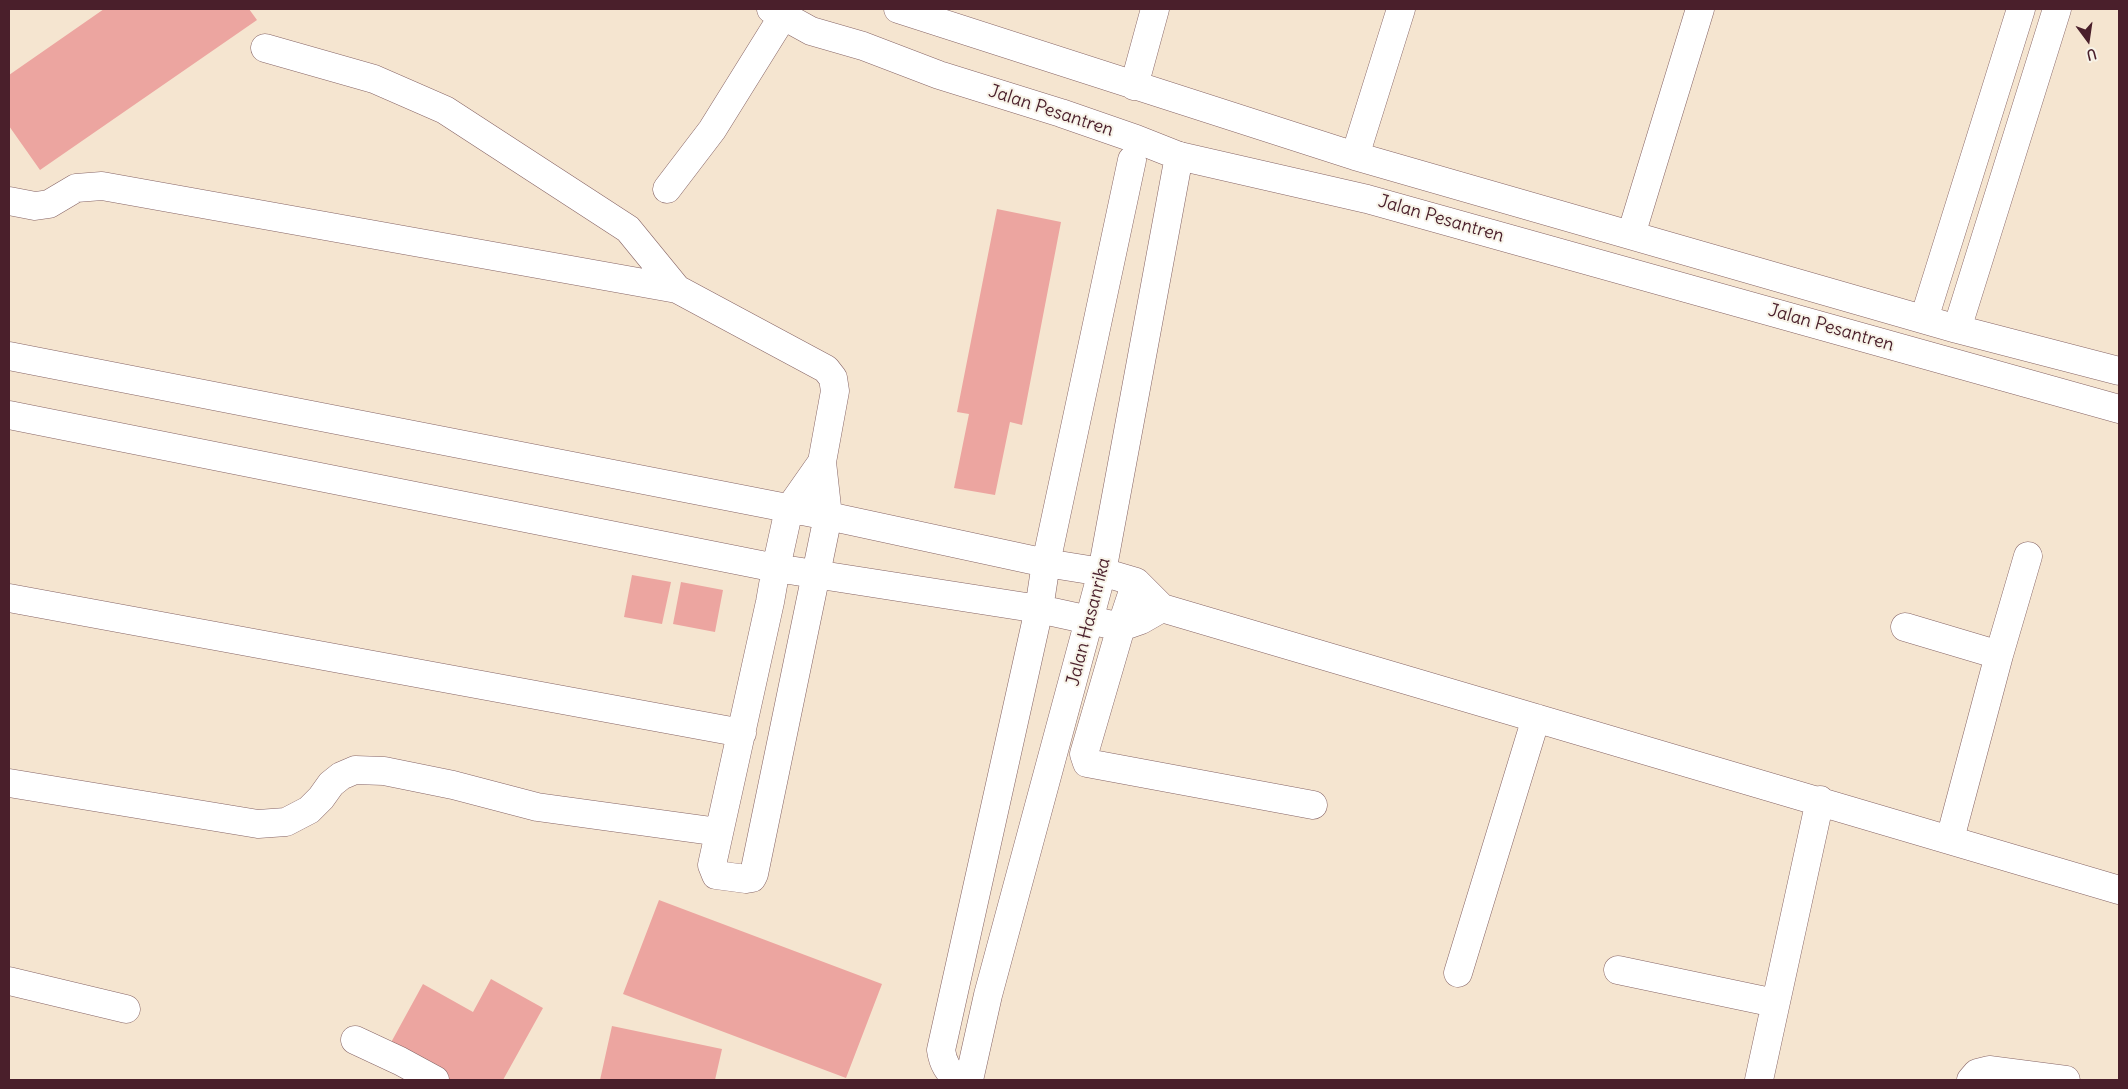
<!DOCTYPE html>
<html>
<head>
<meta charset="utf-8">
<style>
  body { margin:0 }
  #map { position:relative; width:2128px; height:1089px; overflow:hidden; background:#f5e5d0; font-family:Delius,sans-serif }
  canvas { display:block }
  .frame { position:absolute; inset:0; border:10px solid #4a1f2b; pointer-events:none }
  .north { position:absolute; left:2063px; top:15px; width:50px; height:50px; -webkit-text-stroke:4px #f7f3e8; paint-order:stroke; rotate:166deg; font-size:14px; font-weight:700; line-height:20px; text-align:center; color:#4a1f2b }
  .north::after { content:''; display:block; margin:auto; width:18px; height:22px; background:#4a1f2b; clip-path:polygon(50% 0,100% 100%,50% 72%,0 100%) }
</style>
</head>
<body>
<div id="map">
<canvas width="2128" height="1089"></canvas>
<div class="frame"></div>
<div class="north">U</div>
</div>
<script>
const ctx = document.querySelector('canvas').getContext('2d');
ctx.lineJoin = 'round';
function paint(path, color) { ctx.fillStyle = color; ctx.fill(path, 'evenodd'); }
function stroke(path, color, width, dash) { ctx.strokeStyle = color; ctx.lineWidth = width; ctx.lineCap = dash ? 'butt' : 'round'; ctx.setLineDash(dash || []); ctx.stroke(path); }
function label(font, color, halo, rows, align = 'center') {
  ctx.font = font + ' Delius,sans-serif'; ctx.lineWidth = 4; ctx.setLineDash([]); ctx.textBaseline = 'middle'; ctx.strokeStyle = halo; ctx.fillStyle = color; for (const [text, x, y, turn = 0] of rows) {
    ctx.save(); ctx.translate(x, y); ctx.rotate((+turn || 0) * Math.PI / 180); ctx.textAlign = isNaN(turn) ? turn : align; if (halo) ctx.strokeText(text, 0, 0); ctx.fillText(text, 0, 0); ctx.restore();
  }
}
paint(new Path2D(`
  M104,9h145l8,11 -217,150 -31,-44v-51z
  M997,209l64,13 -39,203 -12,-3 -15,73 -41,-7 15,-74 -12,-2z
  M632,575l39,7 -9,42 -38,-7z
  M681,582l42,8 -8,42 -42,-8z
  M659,900l223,84 -36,94 -223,-84z
  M491,979l52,29 -40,72h-56l-59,-32 35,-64 50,28z
  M612,1026l110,23 -7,31h-115z`), '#eca5a0');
const street = new Path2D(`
  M898,9l457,147 602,173 162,42
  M265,48l109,31 71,31 183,119 49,60
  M1134,86l21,-77
  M1179,156l188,43 752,210
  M1355,156l46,-147
  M667,189l45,-59 71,-114
  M9,201l26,5 14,-2 27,-16 26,-2 575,103 149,80 7,9 2,13 -13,71 6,54 -74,358 -2,4 -6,1 -30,-4 -4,-10 58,-263 6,-34 13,-59 33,-47
  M1631,235l69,-226
  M1924,319l97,-310
  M1957,329l100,-320
  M9,356l819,160 218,47 56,9 34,10 26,26 957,282
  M9,415l767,153 263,41 82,18 20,-7 21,-12
  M1136,582l-15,45 -37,127 3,9 226,42
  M9,598l733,135
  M1905,627l94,28
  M9,783l249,41 28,-2 23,-12 12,-12 10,-14 10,-8 14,-6 29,1 69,14 84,22 182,25
  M1950,839l49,-184 29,-99
  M1618,970l157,33
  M1458,973l78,-255
  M9,981l117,28
  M355,1040l45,21 35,19
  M958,1080c-10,-9 -15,-16 -17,-30l98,-441 7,-46 86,-403
  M1759,1080l61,-280
  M1971,1080l6,-7 12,-3 77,10`);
const secondary = new Path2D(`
  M771,9l40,22 52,15 76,29 122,38 75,26 43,17 -77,416 -114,423 -19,85`);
stroke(street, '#866465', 29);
stroke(secondary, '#866465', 29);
stroke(street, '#fff', 28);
stroke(secondary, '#fff', 28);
label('18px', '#4a1f2b', '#f7f3e8', [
  ["Jalan Pesantren",1051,111,18],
  ["Jalan Pesantren",1441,219,16],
  ["Jalan Pesantren",1831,328,16],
  ["Jalan Hasanrika",1089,622,-76]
]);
</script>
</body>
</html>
